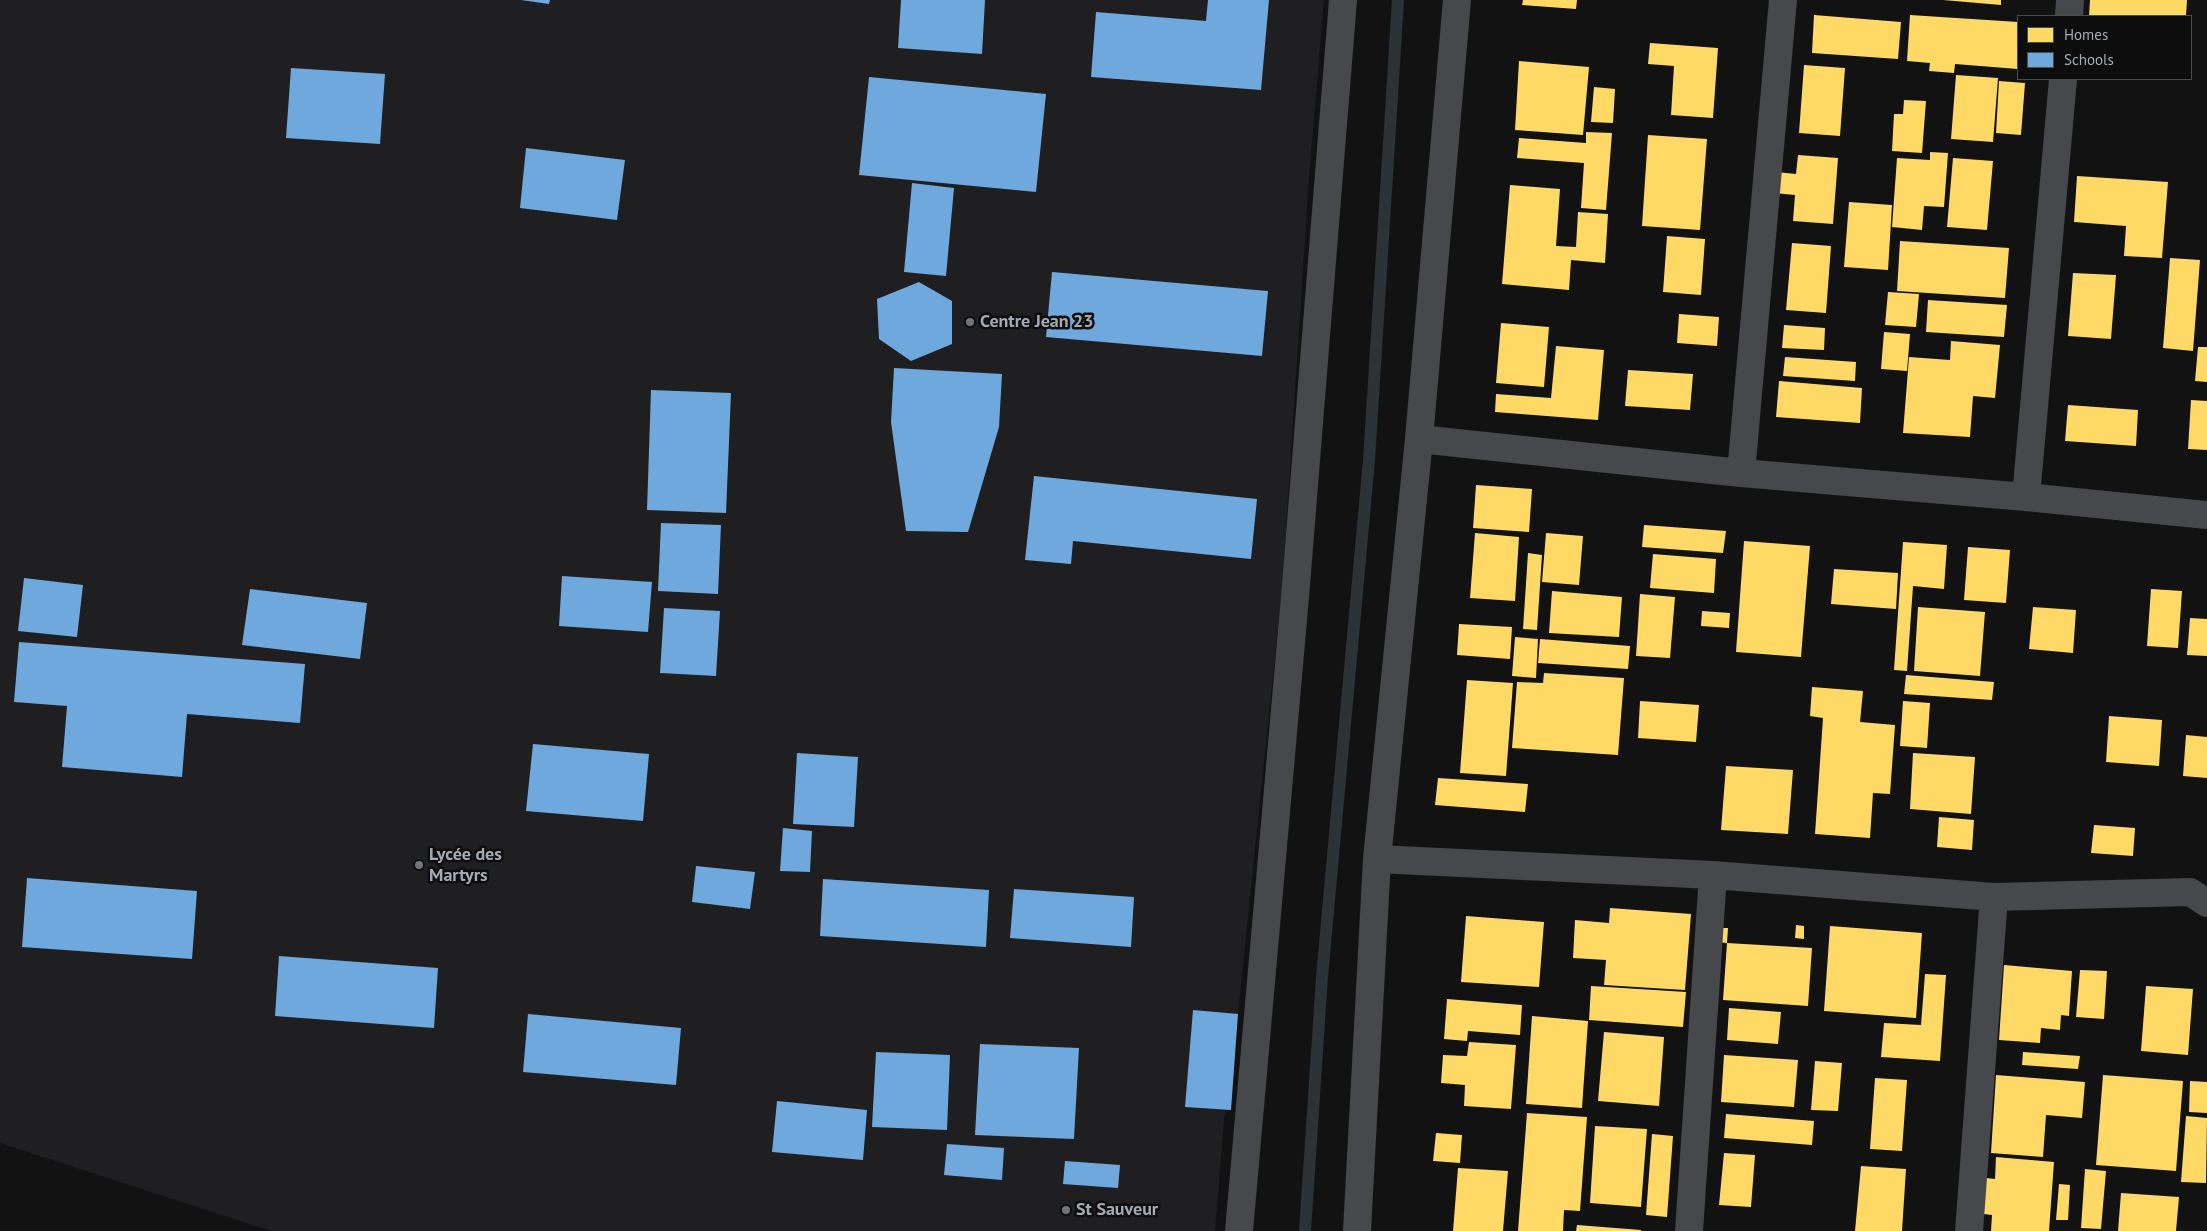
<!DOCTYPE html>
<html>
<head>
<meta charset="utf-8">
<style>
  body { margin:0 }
  #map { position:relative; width:2207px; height:1231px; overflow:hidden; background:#121213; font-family:"PT Sans",sans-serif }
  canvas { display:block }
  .legend { position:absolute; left:2017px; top:15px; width:175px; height:65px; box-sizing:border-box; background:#0d0d0e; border:1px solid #494c50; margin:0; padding:6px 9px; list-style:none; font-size:15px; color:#a4aab4 }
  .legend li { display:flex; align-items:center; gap:10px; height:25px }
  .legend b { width:25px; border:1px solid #494c50 }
</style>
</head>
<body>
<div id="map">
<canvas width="2207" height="1231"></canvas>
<ul class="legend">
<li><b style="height:14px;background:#ffd966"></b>Homes</li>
<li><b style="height:14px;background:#6fa8dc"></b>Schools</li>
</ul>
</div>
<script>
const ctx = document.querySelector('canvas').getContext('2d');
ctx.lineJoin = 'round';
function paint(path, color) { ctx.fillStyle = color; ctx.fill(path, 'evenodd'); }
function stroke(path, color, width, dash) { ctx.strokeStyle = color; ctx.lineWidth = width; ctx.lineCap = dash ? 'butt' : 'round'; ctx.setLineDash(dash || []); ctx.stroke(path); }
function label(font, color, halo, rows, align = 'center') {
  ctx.font = font + ' "PT Sans",sans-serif'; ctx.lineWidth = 5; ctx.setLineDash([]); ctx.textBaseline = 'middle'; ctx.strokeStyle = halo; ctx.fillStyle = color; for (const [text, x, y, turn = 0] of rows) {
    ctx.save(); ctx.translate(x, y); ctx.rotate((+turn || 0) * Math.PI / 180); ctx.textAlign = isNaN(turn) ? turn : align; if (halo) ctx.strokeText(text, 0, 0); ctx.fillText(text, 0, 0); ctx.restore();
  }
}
paint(new Path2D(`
  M0,0h1324l-15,179 -27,410 -44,425 -13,95 -10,122h-944l-271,-88z`), '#1f1f21');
paint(new Path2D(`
  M1523,0h54l-1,9 -54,-4z
  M1943,0h58v5z
  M2090,0h97l-1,16h-97z
  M1814,15l87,7 -3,37 -86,-6z
  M1910,15l108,7v47l-63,-5 -1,9 -25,-2 1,-8 -23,-2z
  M1650,43l68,5 -5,70 -42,-3 3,-49 -26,-2z
  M1519,61l70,6 -6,68 -68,-5z
  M1804,65l41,3 -5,68 -41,-3z
  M1956,75l42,3 -5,64 -42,-3z
  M1999,81l26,2 -4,52 -25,-2z
  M1594,87l21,2 -2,34 -22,-1z
  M1904,100l22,1 -4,52 -30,-2 2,-37h9z
  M1586,132l26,1 -6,77 -25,-2 3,-45 -67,-5 2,-20 67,5z
  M1648,135l59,4 -7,91 -58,-4z
  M1930,152l18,1 -4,54 -20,-1 -2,24 -30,-3 5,-69 33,2z
  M1798,155l40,3 -5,66 -40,-3 2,-26 -21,-2 2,-21 20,2z
  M1953,158l40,3 -6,69 -40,-3z
  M2077,176l91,6 -6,76 -38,-2 2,-30 -52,-4z
  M1510,185l50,4 -4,57 20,1 2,-35 30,2 -3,49 -34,-3 -2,30 -67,-6z
  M1849,202l43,3 -4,65 -44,-3z
  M1667,236l38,3 -4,56 -38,-3z
  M1900,241l109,7 -4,50 -108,-7z
  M1792,243l39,3 -5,67 -40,-3z
  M2170,258l30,2 -7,91 -30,-3z
  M2073,273l43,2 -5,64 -43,-3z
  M1888,292l31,2 -3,33 -31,-2z
  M1928,300l79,5 -3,32 -78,-5z
  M1679,314l40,3 -2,29 -40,-3z
  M1501,323l48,4 -5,60 -48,-4z
  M1784,325l41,3 -1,22 -42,-2z
  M1884,332l26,2 -3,37 -26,-2z
  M1951,341l49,4 -5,53 -22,-2 -3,41 -67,-4 6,-76 41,3z
  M1556,346l48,4 -6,70 -103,-8 1,-18 55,4z
  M2198,347h9v35l-12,-1z
  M1785,357l71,5 -1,19 -72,-5z
  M1628,370l65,4 -3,36 -65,-4z
  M1779,381l83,7 -2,35 -84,-6z
  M2191,400l16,1v49l-19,-1z
  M2068,405l70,5 -2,36 -71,-5z
  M1476,485l56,4 -3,43 -56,-4z
  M1644,525l82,6 -3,22 -81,-6z
  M1475,533l44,4 -4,64 -45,-3z
  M1546,533l37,3 -4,49 -37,-3z
  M1744,541l66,5 -9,111 -65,-5z
  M1903,542l44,3 -3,44 -31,-3 -6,85 -13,-1z
  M1968,547l42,3 -4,53 -42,-3z
  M1528,553l14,2 -5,75 -14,-1z
  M1653,554l63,5 -2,34 -64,-5z
  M1834,569l64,4 -2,36 -65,-5z
  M2151,589l31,2 -4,57 -31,-2z
  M1552,591l70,6 -3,40 -70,-4z
  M1640,594l35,3 -5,61 -34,-2z
  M1918,607l67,5 -5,64 -66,-5z
  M2033,607l43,3 -3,43 -44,-4z
  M1702,611l28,2 -1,15 -28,-2z
  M2190,618l17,1v37l-20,-1z
  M1459,624l53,3 -2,32 -53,-4z
  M1515,637l23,2 -2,39 -24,-2z
  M1540,639l90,7 -2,23 -90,-6z
  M1544,673l80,5 -6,77 -106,-7 5,-66 26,1z
  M1906,675l88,7 -2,18 -88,-6z
  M1467,680l46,3 -7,93 -46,-3z
  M1812,687l51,4 -3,31 35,3 -5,69 -17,-1 -3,45 -55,-4 8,-116 -13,-2z
  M1640,701l59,4 -3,37 -58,-4z
  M1903,701l27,2 -3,45 -27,-2z
  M2109,716l53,4 -3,46 -53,-4z
  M2186,735l21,2v41l-24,-2z
  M1913,753l62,4 -4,57 -61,-5z
  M1726,766l67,4 -5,64 -67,-4z
  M1438,778l90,6 -3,28 -90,-7z
  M1939,817l35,3 -2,30 -35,-3z
  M2094,825l41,3 -2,28 -42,-3z
  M1610,908l81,6 -6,76 -81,-5 2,-25 -33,-2 2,-38 34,3z
  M1466,916l78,6 -5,65 -78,-5z
  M1796,925l8,1v13l-9,-1z
  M1830,926l92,7 -6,85 -92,-7z
  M1717,928h11l-1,15 -11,-1z
  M1727,943l85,5 -4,58 -85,-6z
  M2004,965l68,6 -3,45 -8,-1 -1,15 -19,-2 -1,15 -41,-3z
  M2080,970l27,1 -3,48 -28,-2z
  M1925,974l21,1 -6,86 -59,-4 3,-34 37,2z
  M1591,986l95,6 -3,35 -94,-7z
  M2146,986l47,3 -5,66 -47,-4z
  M1447,999l75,6 -2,30 -52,-4 -1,10 -23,-2z
  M1729,1008l52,4 -3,32 -51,-4z
  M1532,1016l56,5 -6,87 -56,-4z
  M1604,1032l60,5 -5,69 -61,-5z
  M1469,1042l47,3 -5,64 -47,-3 1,-21 -24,-2 2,-28 24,1z
  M2023,1052l57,4 -2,13 -56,-4z
  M1724,1055l74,5 -4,47 -73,-5z
  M1815,1061l27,2 -4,48 -27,-1z
  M1996,1075l89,7 -3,36 -36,-3 -3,42 -52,-4z
  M2103,1075l80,6 -7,90 -80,-6z
  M1875,1078l32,2 -5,71 -32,-2z
  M2190,1081l17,1v31l-18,-1z
  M1527,1113l60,4 -7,94 -16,-1 -1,21h-45z
  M1726,1114l88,7 -2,24 -88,-7z
  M2186,1116l21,2 -1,65 -25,-1z
  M1595,1126l52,3 -6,78 -51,-4z
  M1436,1133l26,2 -2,28 -27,-2z
  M1652,1134l21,2 -6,81 -21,-2z
  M1724,1153l31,2 -4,52 -32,-2z
  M1996,1157l58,5 -5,69h-58l1,-16 -17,-2 3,-36 17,2z
  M1861,1166l45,3 -4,62h-47z
  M1458,1168l50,3 -5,60h-50z
  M2085,1169l21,2 -5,58 -20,-1z
  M2059,1184l11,1 -2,35h-12z
  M2121,1193l58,4 -3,34h-58z
  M1577,1225l64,5v1h-65z`), '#ffd966');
paint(new Path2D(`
  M521,0h29l-1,4z
  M901,0h84l-3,54 -84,-6z
  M1208,0h61l-8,90 -170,-13 5,-65 110,9z
  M291,68l94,6 -5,70 -94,-6z
  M869,77l177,17 -10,98 -177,-17z
  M526,148l99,12 -8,60 -97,-12z
  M912,183l42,5 -8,88 -42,-4z
  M1052,272l216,19 -6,65 -216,-19z
  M919,282l33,19v43l-41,17 -32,-22 -2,-40z
  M894,368l108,6 -3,53 -31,105 -62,-1 -15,-109z
  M651,390l80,3 -5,120 -79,-3z
  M1034,476l223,23 -6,60 -178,-18 -2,23 -46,-4z
  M661,523l60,2 -3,69 -60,-3z
  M562,576l90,6 -4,50 -89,-6z
  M24,578l59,7 -6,52 -59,-6z
  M250,589l117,14 -7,56 -118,-14z
  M664,608l56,3 -4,65 -56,-3z
  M19,642l286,22 -5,59 -113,-9 -5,63 -120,-10 5,-61 -53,-4z
  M533,744l116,10 -6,67 -117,-10z
  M797,753l61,4 -4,70 -61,-3z
  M783,828l29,3 -2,41 -30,-1z
  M696,866l59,6 -5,37 -58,-7z
  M27,878l170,13 -5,68 -170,-12z
  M823,879l166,11 -3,57 -166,-11z
  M1014,889l120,8 -3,50 -121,-9z
  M279,956l159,12 -4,60 -159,-12z
  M1193,1010l45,4 -7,96 -46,-3z
  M528,1014l153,14 -5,57 -153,-13z
  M980,1044l99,4 -5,91 -99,-4z
  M876,1052l74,3 -3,75 -75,-3z
  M777,1101l90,9 -4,50 -91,-8z
  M947,1144l57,4 -2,32 -58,-5z
  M1065,1161l55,4 -2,23 -55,-4z`), '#6fa8dc');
stroke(new Path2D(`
  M1305,1231l17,-254 47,-517 29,-460`), '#2a3337', 12);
stroke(new Path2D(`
  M2069,16l1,-16
  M1419,439l322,34 285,24 181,18
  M1741,473l42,-473
  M2026,497l37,-418
  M1377,859l336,16 281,22 196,-5 17,11
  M1239,1231l56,-634 48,-597
  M1357,1231l20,-372 42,-420 38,-439
  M1689,1231l24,-356
  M1969,1231l25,-334`), '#47484b', 28);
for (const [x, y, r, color] of [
  [970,322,5,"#71757c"],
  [419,865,5,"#71757c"],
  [1066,1210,5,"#71757c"]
]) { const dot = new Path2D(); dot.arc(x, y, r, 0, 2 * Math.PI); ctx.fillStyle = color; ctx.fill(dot); stroke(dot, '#0d0d0e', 2); }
label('bold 18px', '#a4aab4', '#0d0d0e', [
  ["Centre Jean 23",980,322],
  ["Lycée des",429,855],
  ["Martyrs",429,876],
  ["St Sauveur",1076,1210]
], 'left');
</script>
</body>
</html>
